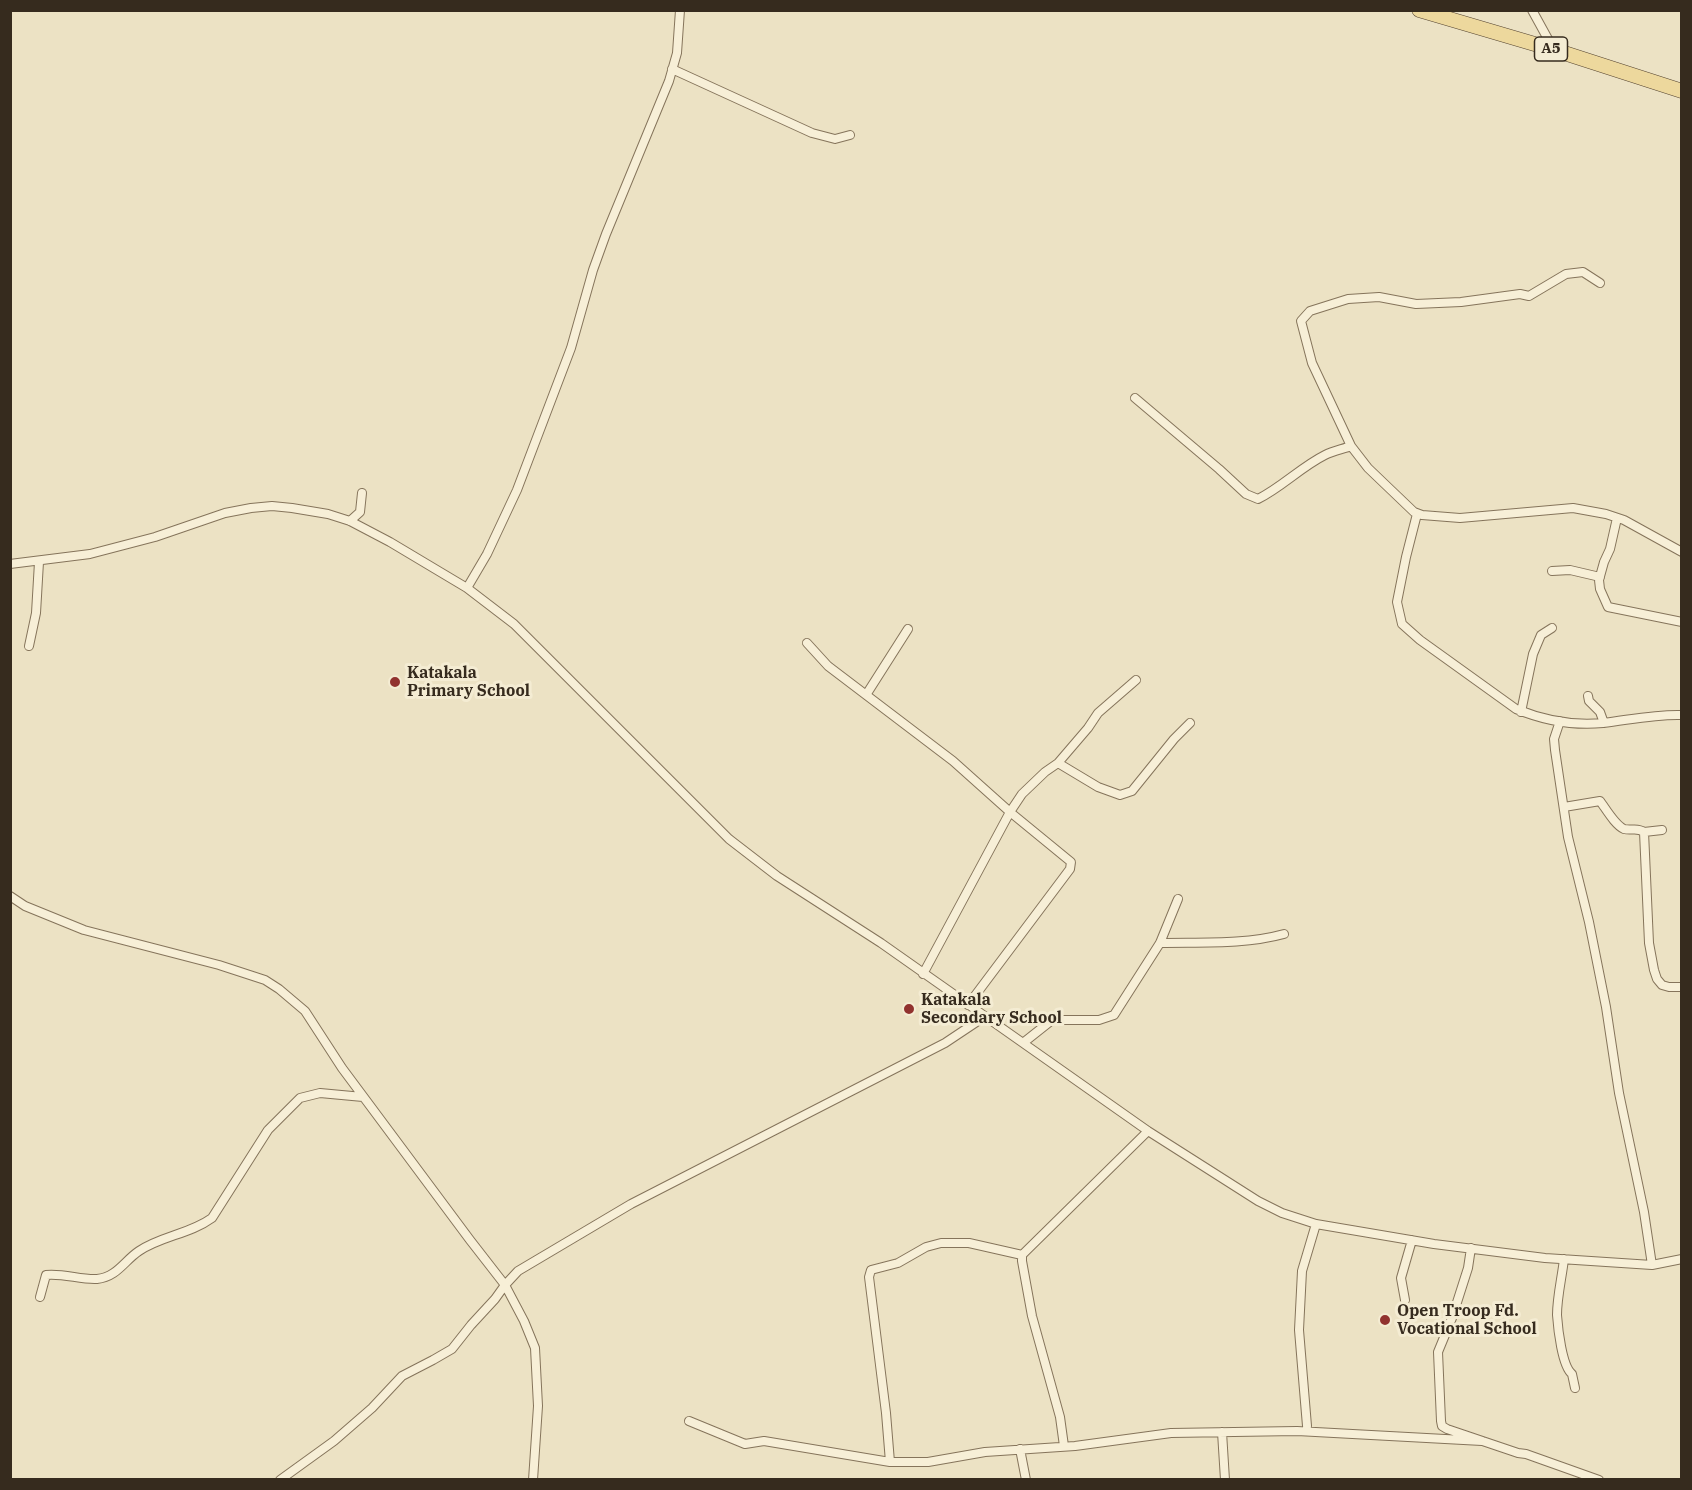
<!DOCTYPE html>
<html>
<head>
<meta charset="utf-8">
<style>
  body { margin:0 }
  #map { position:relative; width:1692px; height:1490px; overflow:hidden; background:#ece2c4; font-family:"IBM Plex Serif",serif }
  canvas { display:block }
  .frame { position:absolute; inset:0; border:12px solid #362b1e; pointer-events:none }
</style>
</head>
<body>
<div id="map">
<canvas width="1692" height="1490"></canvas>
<div class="frame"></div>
</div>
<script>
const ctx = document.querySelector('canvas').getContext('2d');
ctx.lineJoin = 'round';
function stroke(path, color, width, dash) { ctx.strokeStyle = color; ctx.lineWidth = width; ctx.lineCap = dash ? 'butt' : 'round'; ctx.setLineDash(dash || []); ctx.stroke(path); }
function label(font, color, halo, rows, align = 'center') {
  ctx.font = font + ' "IBM Plex Serif",serif'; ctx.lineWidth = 6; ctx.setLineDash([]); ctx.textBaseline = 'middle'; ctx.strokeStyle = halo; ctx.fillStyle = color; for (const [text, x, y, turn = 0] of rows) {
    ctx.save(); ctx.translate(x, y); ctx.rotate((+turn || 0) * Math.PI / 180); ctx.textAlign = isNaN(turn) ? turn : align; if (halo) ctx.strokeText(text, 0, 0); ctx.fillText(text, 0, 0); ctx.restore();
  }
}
const minor = new Path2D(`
  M1532,10l22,40
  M672,69l140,64 23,6 15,-4
  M1600,283l-17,-11 -17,2 -37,22 -9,-2 -59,8 -45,2 -37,-7 -31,2 -38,12 -9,10 11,42 39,83 17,22 46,44 8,3 38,3 113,-10 33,6 18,6 58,32
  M1135,398l84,71 27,25 12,5c24,-12 43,-32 67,-44 8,-4 18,-6 26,-9
  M1417,514l-11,43 -9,45 5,22 18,16 96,69c27,11 57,17 87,14 26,-3 52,-9 79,-8
  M1617,518l-7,31 -6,13 -5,18 1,9 8,18 74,15
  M350,521l10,-9 2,-19
  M10,564l80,-10 65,-17 70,-24 26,-5 21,-2 20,2 36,6 22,7 40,21 77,46 47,36 215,215 48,37 104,67 267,188 110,70 24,12 34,11 118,20 111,14 107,7 30,-6
  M1552,571l18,-1 30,7
  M467,588l20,-34 30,-64 54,-142 22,-78 13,-36 63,-153 8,-28 3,-43
  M807,643l21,23 125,95 57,51 61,50 -1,7 -102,136
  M29,646l7,-33 3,-51
  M866,695l42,-66
  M1588,696l1,5 11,11 4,11
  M1521,712l12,-58 8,-19 11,-7
  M1560,721l-6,18 1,11 13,87 21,85 17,85 13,86 25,119 8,53
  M1058,763l40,24 22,8 12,-4 42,-52 16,-16
  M1564,807l36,-6c6,8 15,24 24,28 8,2 13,-2 20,3
  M1662,830l-18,2 5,111 5,27 3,9 5,6 7,2h13
  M10,896l15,10 59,24 135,35 46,15 14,9 26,22 37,57 128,172 35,45 -10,14 -24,26 -19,24 -19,11 -31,16 -30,32 -38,33 -54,39
  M1160,943c41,-1 84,2 124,-9
  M923,974l87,-162 12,-18 23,-22 13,-9 30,-35 10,-15 38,-33
  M1023,1043l29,-23h47l15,-5 46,-72 18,-44
  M1471,1248l-3,20 -16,50 -14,34 3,69 1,5 5,3 71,24 8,1 73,26
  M1564,1259c-2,18 -7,38 -7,56 1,14 5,51 15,59l3,14
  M40,1297l6,-22c17,-2 35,5 51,4 20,-2 27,-18 42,-28 22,-15 51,-17 73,-33l56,-88 32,-32 20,-5 43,4
  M1405,1300l-4,-22 11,-38
  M689,1421l56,23 19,-3 126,21h38l57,-10 90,-6 96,-13 126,-2 185,10
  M1307,1426l-8,-96 3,-59 14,-47
  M1222,1432l3,48
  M1064,1446l-4,-29 -28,-101 -10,-55v-6l126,-124
  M1020,1449l6,31
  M890,1462l-4,-49 -17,-136 2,-7 27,-7 28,-16 15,-4h28l53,12
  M533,1480l5,-74 -3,-58 -11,-27 -19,-36 13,-14 113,-67 314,-161 39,-26`);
const primary = new Path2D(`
  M1419,10l136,40 127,41`);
stroke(minor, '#85745b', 10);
stroke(primary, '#53422f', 15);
stroke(minor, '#f7efd7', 8);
stroke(primary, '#edd89d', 14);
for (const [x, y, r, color] of [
  [395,682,6,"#91322e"],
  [909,1009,6,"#91322e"],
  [1385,1320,6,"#91322e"]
]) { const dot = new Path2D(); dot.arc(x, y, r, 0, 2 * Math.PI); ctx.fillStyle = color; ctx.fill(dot); stroke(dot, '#f4ecd3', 2); }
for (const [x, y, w] of [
  [1551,49,33]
]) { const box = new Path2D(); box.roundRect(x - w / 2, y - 12, w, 24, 4.5); ctx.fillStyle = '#f4ecd3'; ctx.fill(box); stroke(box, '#362b1e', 1.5); }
label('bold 15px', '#362b1e', null, [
  ["A5",1551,49]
]);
label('bold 16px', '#362b1e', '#f4ecd3', [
  ["Katakala",407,673],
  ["Primary School",407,691],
  ["Katakala",921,1000],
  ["Secondary School",921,1018],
  ["Open Troop Fd.",1397,1311],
  ["Vocational School",1397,1329]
], 'left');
</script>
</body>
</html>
